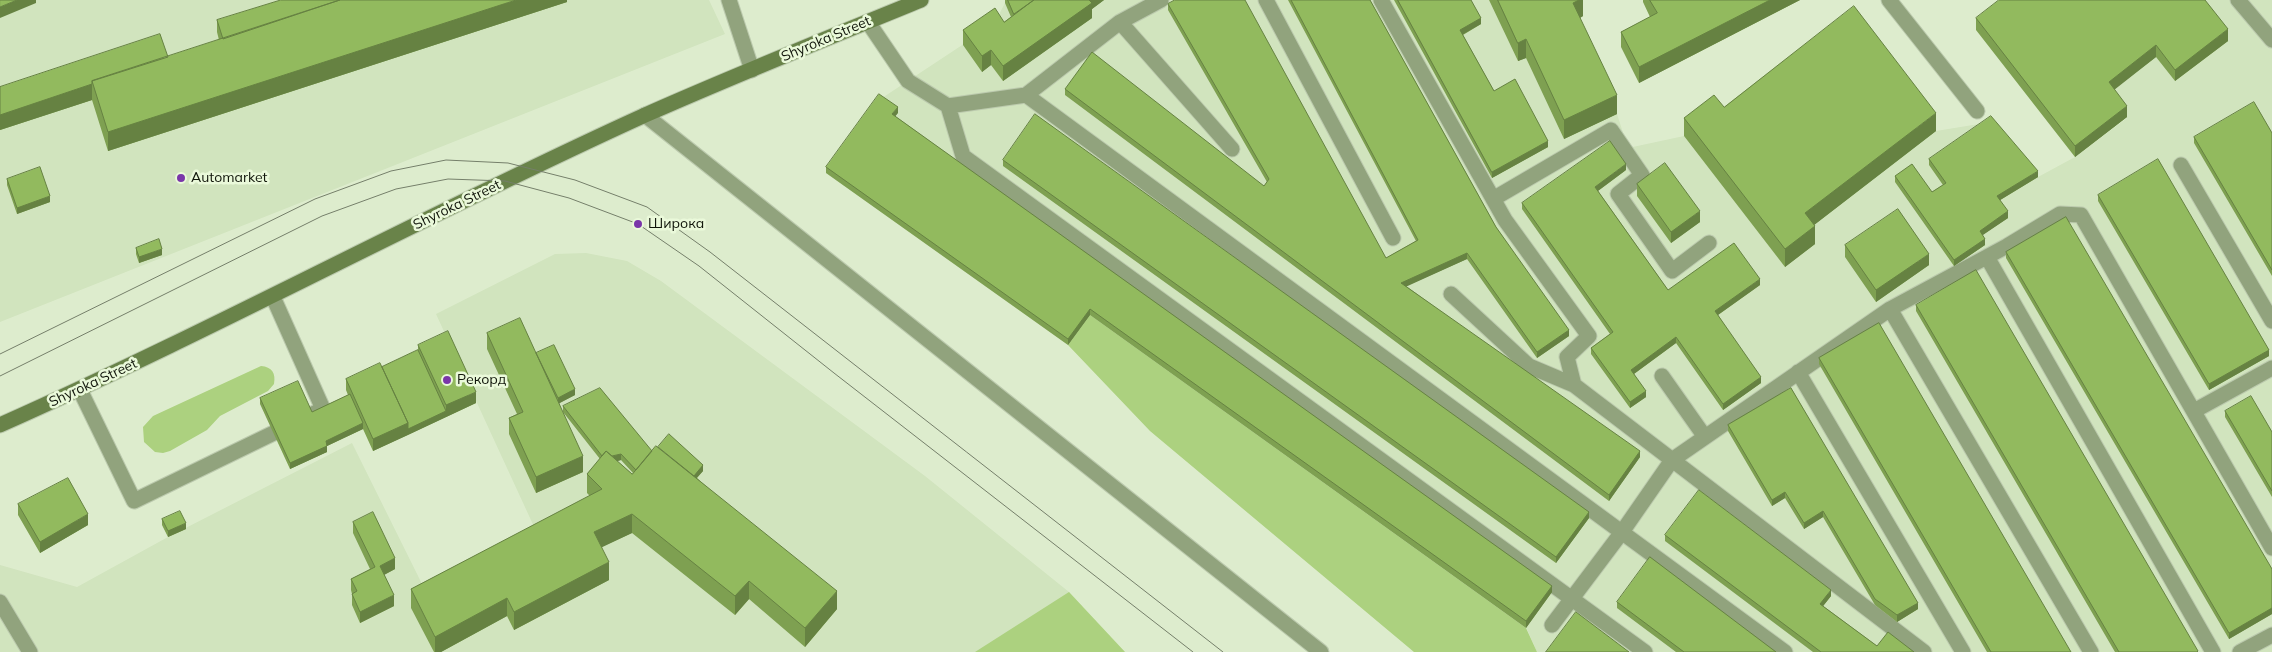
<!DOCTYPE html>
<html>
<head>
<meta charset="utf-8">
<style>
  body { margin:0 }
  canvas { display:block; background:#ddeccd }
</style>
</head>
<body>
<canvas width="2272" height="652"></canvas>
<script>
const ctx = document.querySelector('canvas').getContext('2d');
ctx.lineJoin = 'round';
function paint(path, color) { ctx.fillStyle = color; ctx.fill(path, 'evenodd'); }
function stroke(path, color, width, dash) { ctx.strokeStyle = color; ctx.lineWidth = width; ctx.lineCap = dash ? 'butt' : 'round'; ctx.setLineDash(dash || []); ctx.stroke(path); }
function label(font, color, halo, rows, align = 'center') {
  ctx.font = font + ' Mulish,sans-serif'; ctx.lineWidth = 5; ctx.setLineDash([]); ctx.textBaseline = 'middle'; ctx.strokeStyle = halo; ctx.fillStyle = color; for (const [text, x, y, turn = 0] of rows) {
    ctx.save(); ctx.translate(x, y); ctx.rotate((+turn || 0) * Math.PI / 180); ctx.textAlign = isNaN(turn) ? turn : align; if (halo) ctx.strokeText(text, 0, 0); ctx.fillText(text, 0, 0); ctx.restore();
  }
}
paint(new Path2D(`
  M0,0h709l16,34 -725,288z
  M1012,0h477l29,61 8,-3 38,81 53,-25 11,34 56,-12 101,131 20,-35 131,-101 55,-9 47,55 37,-20 52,-39 -18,-24 47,-37 19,24 21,-81h76v652h-735l-11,-25 -436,-311 -22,29 -242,-172 53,-73 115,-76 11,-21z
  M586,253l41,8 34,20 264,195 144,116 56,60h-1125v-87l77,22 91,-50 184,-94 71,143 113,-55 -100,-217 119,-60z`), '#d1e4be');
paint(new Path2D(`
  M1090,315l436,313 11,24h-123l-264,-221 -82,-86z
  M261,366c11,1 15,7 13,18l-6,7 -48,25 -13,14 -37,21 -7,2 -8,-1 -11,-10 -1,-15 10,-11z
  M1069,592l56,60h-150z`), '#acd17f');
const lane = new Path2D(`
  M729,0l23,70
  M1266,0l127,238
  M1381,0l124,220 84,116 -22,21 7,28 350,267
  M1889,0l88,111
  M2238,0l34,40
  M868,22l40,59 40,25 78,-11 759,557
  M1120,22l112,127
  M1026,95l94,-73 41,-22
  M948,106l15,50 682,496
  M2181,165l91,156
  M1493,199l118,-69 31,45 -24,19 54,77 37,-28
  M1987,257l226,395
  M1451,294l78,72 45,19
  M1890,309l201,343
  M1798,372l165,280
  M1662,376l43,61
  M80,390l54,111 189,-92 -50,-112
  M2194,411l78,-43
  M1552,625l70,-93 50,-72 218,-151 117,-63 53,-32 21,1 191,333
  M2240,652l32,-17`);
const street = new Path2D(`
  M645,115l676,537
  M0,602l30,50`);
const secondary = new Path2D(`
  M0,425c218,-97 427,-211 643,-309 92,-41 185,-78 278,-116`);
stroke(lane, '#bccaae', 17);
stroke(street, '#bccaae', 17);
stroke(secondary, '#bccaae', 17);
stroke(lane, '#91a37d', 15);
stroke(street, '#91a37d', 15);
stroke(secondary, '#698349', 15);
stroke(new Path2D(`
  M0,354l315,-155 76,-28 55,-11 62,3 67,17 72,27 63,45 513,400
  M0,376l322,-160 74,-27 52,-10 57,2 64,17 69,26 61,42 135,107 359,279`), '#757f6a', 1);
paint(new Path2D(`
  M567,0v2l-459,149 -16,-51 -92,30v-43l168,-30 51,-17 -2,-8v-12z
  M1005,0h99l-12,9v9l-89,63 -12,-16 -9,7 -19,-27v-15l41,-8 7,-5 -6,-14z
  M1288,0h82l126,227 73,109 -32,22 -70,-99 -61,27 234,171 -31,44 -544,-406v-6l199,97 3,-4 -99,-172v-6l218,254 30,-17z
  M1394,0h77l10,24 -18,11 31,56 54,56 -56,31z
  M1489,0h94v16l-3,2 37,96 -53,25 -38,-81 -8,3z
  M1643,0h157l-161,83 -18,-36v-15l29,-15 -7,-15z
  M1976,18l252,23 -53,40 -19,-24 -42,32 13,28 -52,40 -99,-127z
  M1724,107l212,24 -122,94 1,19 -30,23 -101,-131v-18z
  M898,113l-3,3 657,476 -26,36 -436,-313 -22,30 -242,-172v-6z
  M2272,133v143l-78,-133v-6z
  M1929,159l109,18 -38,23 8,18 -26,17 3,10 -31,21 -59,-84v-6l37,16 11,-7 -14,-20z
  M1003,160l586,358 -33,45 -553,-397z
  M1626,170l-28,21 70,99 92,-5 -42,30 43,68 -38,27 -47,-67 -42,31 12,23 -16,11 -39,-54v-6l19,-14 -88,-125v-6z
  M7,179l43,23 -33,12 -10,-29z
  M1637,184l63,38 -29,21 -34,-47z
  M2098,195l171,161 -60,34 -111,-189z
  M1845,245l84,20 -53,37 -31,-45z
  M136,248l26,7 -23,8 -3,-9z
  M2006,252l266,317v45l-43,25 -223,-381z
  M1916,305l282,347h-83l-199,-341z
  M487,333l49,21 39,41 -16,8 24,69 -47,21 -27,-59v-16l8,-4 -30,-65z
  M418,345l58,58 -103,48 -10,-22 -36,17v6l-37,17 -30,-65v-6l52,14 36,-17 -2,-5v-11l36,-12 36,-17z
  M1819,358l252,294h-84l-168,-288z
  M1791,388l127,221 -21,13 -22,-17 -52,-88 -19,12 -19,-31 -13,8 -44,-75v-6z
  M563,406l89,45 51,20 -6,7 140,131 -32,38 -56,-48 -14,16 -103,-82 -31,14 8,33 -95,50 -7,-14 -66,36h-7l-23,-44v-19l179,-93 -3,-3v-19l13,-15 -37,-47zM621,460l12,13 -1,1 -15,-13z
  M2225,411l47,21v65l-47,-80z
  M18,504l70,21 -48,28 -22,-38z
  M162,519l24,10 -18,8 -6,-12z
  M353,522l42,47 -11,6 10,31 -34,17 -8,-18v-11l-1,-4v-11l19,-10 -17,-36z
  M1665,535l166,61 -8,10 54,40 37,6h-101l-148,-111z
  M1617,602l159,50h-100l-59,-44z`), '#7ea051');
paint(new Path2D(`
  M17,0h19v3l-36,15v-11z
  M516,0h51v2l-459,149v-19z
  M1087,0h17l-12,9v9l-89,63v-15z
  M1579,0h4v16l-10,6v-19z
  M1770,0h30l-161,83v-16z
  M1481,18v6l-21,12v-6z
  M2228,29v12l-53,40v-11z
  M1526,39v19l-8,3v-18z
  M2156,45v12l-47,37v-12z
  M991,50v15l-9,7v-16z
  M92,84v16l-92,30v-15z
  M1617,95v19l-53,25v-19z
  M2127,106v11l-52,40v-11z
  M898,107v6l-6,7v-6z
  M1936,113v18l-131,101v-19z
  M1548,141v6l-56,31v-6z
  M1626,164v6l-31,23v-6z
  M2038,171v6l-41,25v-6z
  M50,196v6l-33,12v-6z
  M1700,211v11l-29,21v-11z
  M2008,211v7l-28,19v-6z
  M1815,226v18l-30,23v-18z
  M1985,239v6l-31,21v-6z
  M162,249v6l-23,8v-6z
  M1467,253v6l-66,30v-6z
  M1929,254v11l-53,37v-12z
  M1760,279v6l-45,32v-6z
  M1090,309v6l-22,30v-6z
  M1569,330v6l-32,22v-6z
  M1676,337v6l-45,33v-6z
  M2269,350v6l-60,34v-6z
  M1761,377v6l-38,27v-6z
  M575,389v6l-17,9v-6z
  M1646,391v6l-16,11v-6z
  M476,392v11l-68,32v-6l38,-18v-6z
  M363,423v6l-36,17v6l-37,17v-6l36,-22z
  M408,423v12l-35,16v-12z
  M1640,451v6l-31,44v-6z
  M621,454v6l-17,5v-6z
  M583,456v16l-47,21v-16z
  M703,465v6l-12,13v-6z
  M1785,492v6l-13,8v-6z
  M1823,511v6l-19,12v-6z
  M1589,512v6l-33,45v-6z
  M88,514v11l-48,28v-11z
  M632,514v19l-38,18v-19z
  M186,523v6l-18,8v-6z
  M395,558v11l-15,8v-11z
  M609,562v18l-95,50v-18z
  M749,581v18l-14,16v-19z
  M1552,586v6l-26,36v-7z
  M1831,590v6l-11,14v-6z
  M837,591v18l-32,38v-19z
  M394,595v11l-34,17v-11z
  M507,598v18l-66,36h-6v-15z
  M1918,603v6l-21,13v-7z
  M2272,608v6l-43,25v-6z`), '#668242');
const building = new Path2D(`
  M0,0h17l-17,7z
  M281,0h59l-117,39 -6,-19z
  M340,0h176l-408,132 -16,-51z
  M1008,0h26l-20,14z
  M1034,0h55l3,3 -89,63 -12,-16 -9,6 -19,-26 32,-22 9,14z
  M1175,0h70l141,258 32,-18 -127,-240h79l126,227 73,103 -32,22 -70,-99 -66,30 239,168 -31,44 -544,-406 27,-37 172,134 5,-7 -101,-175z
  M1398,0h73l10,18 -21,12 34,61 21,-12 33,62 -56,31z
  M1498,0h81l-6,3 44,92 -53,25 -38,-81 -8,4z
  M1650,0h120l-131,67 -18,-35 36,-19z
  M1999,0h206l23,29 -53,41 -19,-25 -47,37 18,24 -52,40 -99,-128z
  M1854,6l82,107 -131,100 10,13 -30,23 -101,-131 30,-23 10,12z
  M160,34l8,23 -76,24v3l-92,31v-28z
  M879,94l19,13 -6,7 660,472 -26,35 -436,-312 -22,30 -242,-172z
  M2254,102l18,31v137l-78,-133z
  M1035,114l554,398 -33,45 -553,-397z
  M1991,116l47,55 -41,25 11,15 -28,20 5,8 -31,21 -59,-84 17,-12 20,28 14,-9 -17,-24z
  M1610,141l16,23 -31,23 73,103 66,-47 26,36 -45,32 46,66 -38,27 -47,-67 -45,33 15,21 -16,11 -39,-54 22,-16 -91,-129z
  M2158,159l111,191 -60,34 -111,-189z
  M1665,163l35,48 -29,21 -34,-48z
  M40,167l10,29 -33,12 -10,-29z
  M1898,209l31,45 -53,36 -31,-45z
  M2066,217l206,352v39l-43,25 -223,-381z
  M159,239l3,10 -23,8 -3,-9z
  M1976,270l222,381 -1,1h-78l-203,-347z
  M520,318l63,138 -47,21 -27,-59 14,-6 -36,-79z
  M1879,323l192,329h-80l-172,-294z
  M448,331l28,61 -30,13 -28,-60z
  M554,345l21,44 -17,9 -22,-45z
  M418,350l28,61 -38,18v-6l-26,-56z
  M380,363l28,60 -35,16 -27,-60z
  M298,381l14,31 38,-18 13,29 -37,18 1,5 -37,17 -30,-65z
  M600,388l52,63 -16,19 -15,-16 -9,2 -6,-5 -4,5 -39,-50z
  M1791,388l127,215 -21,12 -22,-16 -52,-88 -19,12 -19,-31 -13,8 -44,-75z
  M2251,396l21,36v59l-47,-80z
  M669,434l34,31 -9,11 -36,-29z
  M656,446l181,145 -32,37 -56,-47 -14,15 -103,-82 -38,18 15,30 -95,50 -7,-14 -72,39 -24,-48 191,-100 -15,-15 19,-23 26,23z
  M68,478l20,36 -48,28 -22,-38z
  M1699,490l132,100 -11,14 57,42 11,-14 26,20h-93l-156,-117z
  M180,511l6,12 -18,8 -6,-12z
  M373,512l22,46 -15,8 14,29 -34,17 -8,-18 5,-3 -6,-12 24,-12 -22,-45z
  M1650,557l126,95h-92l-67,-50z
  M1576,612l53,40h-83z`);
paint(building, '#92ba5e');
stroke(building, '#668242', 1);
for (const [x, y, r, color] of [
  [181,178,5,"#7a36a9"],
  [638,224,5,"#7a36a9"],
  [447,380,5,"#7a36a9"]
]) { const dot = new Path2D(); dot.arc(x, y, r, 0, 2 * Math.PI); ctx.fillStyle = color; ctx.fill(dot); stroke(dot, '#eaf9da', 2); }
label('14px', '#11160b', '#eaf9da', [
  ["Shyroka Street",826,39,-23],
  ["Shyroka Street",457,205,-26],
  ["Shyroka Street",93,383,-25]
]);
label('14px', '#11160b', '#eaf9da', [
  ["Automarket",191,178],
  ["Широка",648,224],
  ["Рекорд",457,380]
], 'left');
</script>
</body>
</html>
